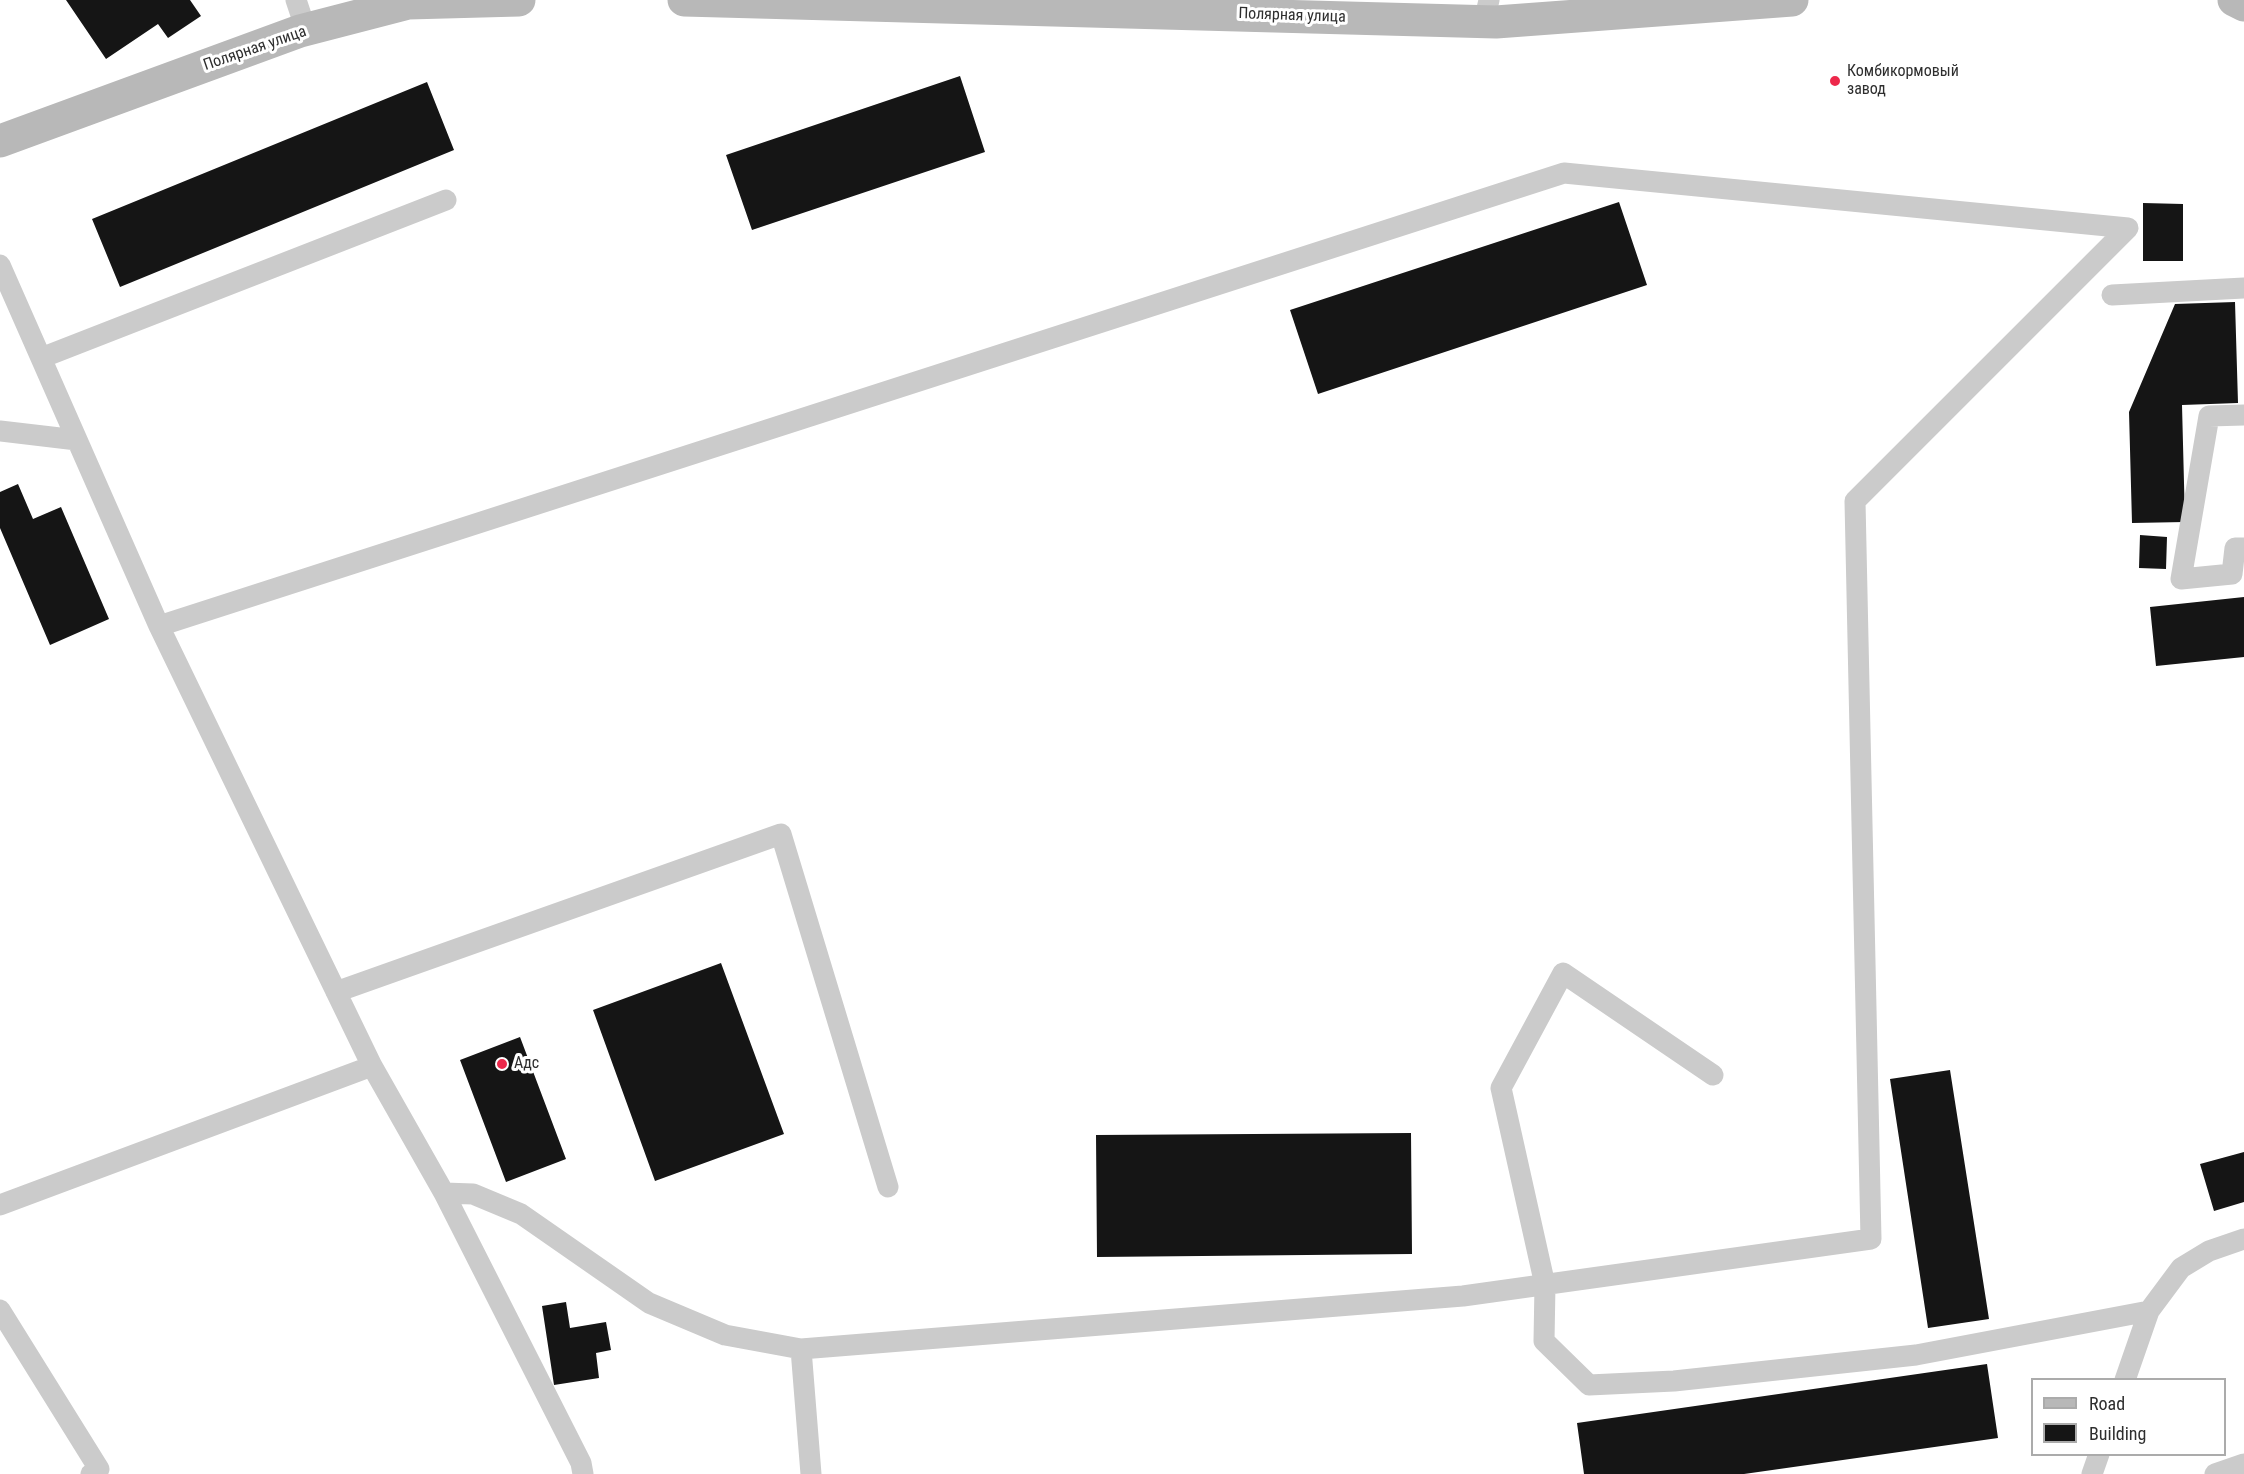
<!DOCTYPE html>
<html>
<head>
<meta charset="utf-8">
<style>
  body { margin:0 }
  #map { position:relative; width:2244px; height:1474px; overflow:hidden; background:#fff; font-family:"Roboto Condensed",sans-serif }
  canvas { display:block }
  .legend { position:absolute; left:2031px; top:1378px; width:195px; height:78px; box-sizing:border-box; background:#fff; border:2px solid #ababab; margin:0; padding:8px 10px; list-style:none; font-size:18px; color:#2e2e2e }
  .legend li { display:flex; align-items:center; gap:12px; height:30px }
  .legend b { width:30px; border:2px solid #ababab }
</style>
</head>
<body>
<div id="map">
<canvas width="2244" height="1474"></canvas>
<ul class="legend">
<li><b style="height:8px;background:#b8b8b8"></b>Road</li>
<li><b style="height:16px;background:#151515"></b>Building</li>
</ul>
</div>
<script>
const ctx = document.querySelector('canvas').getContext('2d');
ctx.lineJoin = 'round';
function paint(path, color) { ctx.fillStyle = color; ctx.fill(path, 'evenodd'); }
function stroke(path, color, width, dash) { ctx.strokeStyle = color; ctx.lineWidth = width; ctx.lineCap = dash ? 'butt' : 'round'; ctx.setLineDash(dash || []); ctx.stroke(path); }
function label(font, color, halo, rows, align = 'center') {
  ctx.font = font + ' "Roboto Condensed",sans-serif'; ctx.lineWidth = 6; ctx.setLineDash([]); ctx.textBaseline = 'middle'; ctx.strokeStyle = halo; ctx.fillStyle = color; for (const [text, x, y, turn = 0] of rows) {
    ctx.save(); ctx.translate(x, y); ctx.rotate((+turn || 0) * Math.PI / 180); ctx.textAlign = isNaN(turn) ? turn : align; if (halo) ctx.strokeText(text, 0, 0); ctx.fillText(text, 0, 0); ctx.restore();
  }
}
paint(new Path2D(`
  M66,0h124l11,16 -33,22 -10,-14 -52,35z
  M960,76l25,76 -233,78 -26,-75z
  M427,82l27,68 -334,137 -28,-68z
  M1619,202l28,83 -329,109 -28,-84z
  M2143,203l40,1v57h-40z
  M2235,302l3,101 -56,2 3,117 -53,1 -3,-111 46,-108z
  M18,484l15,35 28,-12 48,112 -59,26 -50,-117v-36z
  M2140,535l27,2 -1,32 -27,-1z
  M2244,597v60l-88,9 -6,-59z
  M721,963l63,171 -129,47 -62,-171z
  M520,1037l46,122 -60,23 -46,-122z
  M1950,1070l39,249 -61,9 -38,-249z
  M1411,1133l1,121 -315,3 -1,-122z
  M2244,1152v50l-30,9 -14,-47z
  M566,1302l4,26 36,-6 5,28 -15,3 3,25 -45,7 -12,-79z
  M1987,1364l11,74 -254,36h-160l-7,-51z`), '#151515');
stroke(new Path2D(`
  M296,0l10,30
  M1484,22l5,-22
  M0,265l159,361 213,440 72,127 137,270 2,11
  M2112,295l132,-7
  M41,358l405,-158
  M2244,415l-35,1 -28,163 51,-5 3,-26h9
  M0,431l77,9
  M159,626l1405,-453 564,55 -273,273 16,738 -408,57 -662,53 -76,-14 -76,-32 -128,-89 -48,-20 -29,-1
  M336,992l445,-158 107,353
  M1713,1075l-150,-102 -62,115 44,197 -1,56 45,44 85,-4 242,-26 233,-44
  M0,1205l372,-139
  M0,1310l99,159 -8,5
  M801,1349l10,125
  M2125,1380l24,-69 32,-43 28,-17 35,-12
  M2092,1474l7,-20
  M2215,1474l29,-10`), '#cbcbcb', 21);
stroke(new Path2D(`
  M684,0l812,22 296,-22
  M2234,0l10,5
  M0,141l300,-110 108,-28 111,-3`), '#b8b8b8', 33);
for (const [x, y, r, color] of [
  [1835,81,6,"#ed284b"],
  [502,1064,6,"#ed284b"]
]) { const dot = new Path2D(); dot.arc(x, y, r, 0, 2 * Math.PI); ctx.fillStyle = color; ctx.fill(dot); stroke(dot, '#fff', 2); }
label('16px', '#2e2e2e', '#fff', [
  ["Полярная улица",1292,16,2],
  ["Полярная улица",255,49,-19]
]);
label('16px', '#2e2e2e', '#fff', [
  ["Комбикормовый",1847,72],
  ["завод",1847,90],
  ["Адс",514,1064]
], 'left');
</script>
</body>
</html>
